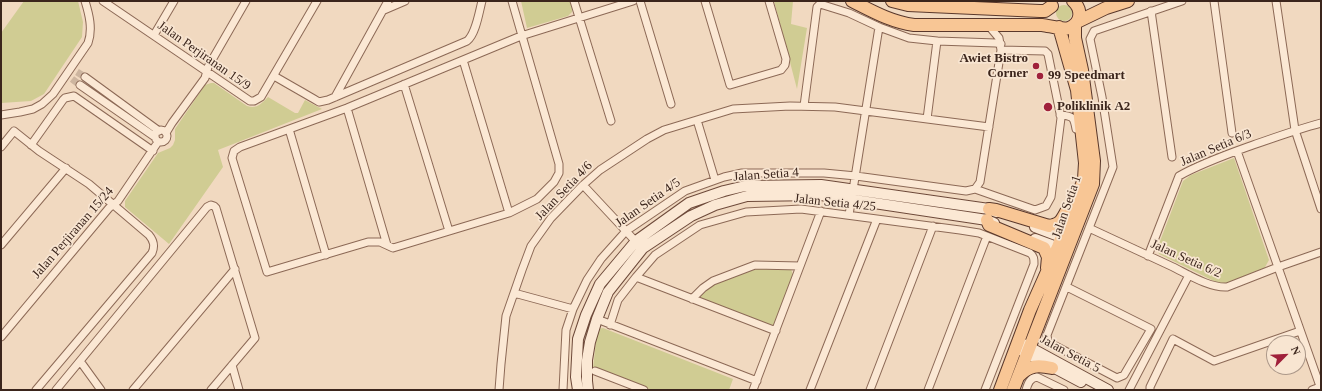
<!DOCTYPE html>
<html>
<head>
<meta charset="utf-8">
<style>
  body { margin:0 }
  #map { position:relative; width:1322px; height:391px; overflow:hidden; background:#f1d9c0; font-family:"Times New Roman",serif }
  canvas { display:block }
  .frame { position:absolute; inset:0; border:2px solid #3b251c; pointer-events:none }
  .north { position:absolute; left:1266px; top:335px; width:40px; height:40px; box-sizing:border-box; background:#f8e5d1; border:1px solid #ac9889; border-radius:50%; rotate:66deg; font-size:11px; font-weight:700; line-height:16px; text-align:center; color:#3b251c }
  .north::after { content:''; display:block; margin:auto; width:14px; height:18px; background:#a0213b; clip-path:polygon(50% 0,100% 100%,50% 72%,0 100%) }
</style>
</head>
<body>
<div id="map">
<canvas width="1322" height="391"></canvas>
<div class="frame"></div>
<div class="north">N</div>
</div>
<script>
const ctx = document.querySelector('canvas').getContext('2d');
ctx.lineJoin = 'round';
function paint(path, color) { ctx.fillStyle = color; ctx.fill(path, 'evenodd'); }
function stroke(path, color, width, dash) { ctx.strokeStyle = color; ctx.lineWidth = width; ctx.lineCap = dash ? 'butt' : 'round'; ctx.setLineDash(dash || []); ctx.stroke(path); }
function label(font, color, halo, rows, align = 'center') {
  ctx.font = font + ' "Times New Roman",serif'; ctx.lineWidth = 3.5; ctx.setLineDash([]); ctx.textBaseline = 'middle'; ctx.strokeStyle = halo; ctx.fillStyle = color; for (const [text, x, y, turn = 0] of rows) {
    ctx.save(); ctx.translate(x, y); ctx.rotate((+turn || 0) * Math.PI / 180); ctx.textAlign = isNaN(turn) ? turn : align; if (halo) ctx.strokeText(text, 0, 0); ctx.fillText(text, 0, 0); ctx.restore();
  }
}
paint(new Path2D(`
  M24,1h54l5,21 -1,15 -38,57 -13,7 -30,2v-70z
  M521,1h49l2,7v4l-4,4 -41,12z
  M774,1h19l-2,23 16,4 -10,61z
  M1056 13a8 8 0 1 1 16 0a8 8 0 1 1-16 0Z
  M211,83h3l33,23c10,3 14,-2 21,-9l27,16h3l7,-13 17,9 -104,41 5,17 -54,77 -44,-37v-6l33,-48 12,-5 3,-3 2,-5v-11l30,-44z
  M1234,158l35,102 -5,9 -42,16 -63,-31 -2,-5 26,-68 8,-6z
  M757,269h34l2,6 -19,51 -75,-27c12,-19 38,-24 58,-30z
  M603,328l130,51 -4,11h-77l-59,-22 3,-27 2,-12z`), '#d0cc93');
stroke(new Path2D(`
  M77,72l8,5
  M72,79l8,6`), '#cdb59f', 7, [7, 3.5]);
const street = new Path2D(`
  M103,1l147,100h4l7,-4 56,-96
  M512,1l47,163v9l-5,9 -17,17 -28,14 -116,35 -13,-6h-12l-101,30 -35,-114 2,-7 6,-4 107,-39 174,-72 112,-35
  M574,1l37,120
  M640,1l31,103
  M705,1l25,84 51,-15 4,-5 1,-6 -17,-58
  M1214,1l18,132
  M1276,1l19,129 26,79
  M384,10l21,-9
  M1151,11l21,146
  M154,35l20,-34
  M463,60l46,153
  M274,76l40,23 5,3 9,-2 139,-59c9,-7 12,-29 15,-40
  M85,77l74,54
  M404,84l45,147
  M80,85l75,52
  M335,97l53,-96
  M804,106l13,-99 3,-3 29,9 30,14 30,11 28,3 59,2 5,1
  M347,108l40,137
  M1,115l19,-3 13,-3 9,-5 11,-10 35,-51c5,-14 1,-29 -3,-42
  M1060,115c13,1 14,2 16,14
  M927,119l10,-78
  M697,120l18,60
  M289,129l37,126
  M155 136a6 6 0 1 1 12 0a6 6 0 1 1-12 0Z
  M166,133l6,-10 33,-45 3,-11 38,-66
  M31,145l32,-45 2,-2 9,-2 79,55
  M1,147l13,-16 25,20 50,33 60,51c5,6 6,11 3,18l-116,137
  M1237,151l84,238
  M583,185l56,60
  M975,189l60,21 11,-4 5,-9 10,-79 -13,-64 -3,-3 -44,-1
  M975,189l5,-7 21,-132 -2,-12 -11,-13
  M849,215l30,-188
  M1089,228c28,13 56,26 84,39 16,8 37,21 54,20l51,-20 43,-15
  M1,245l65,-77
  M1148,256l31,-80c23,-13 49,-22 74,-31 23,-8 45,-16 68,-22
  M636,277l140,54
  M1067,287l84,42 -27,46 -7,3 -69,-36 -1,-7 66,-168 -11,-70 -12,-58 4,-8 88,-30
  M514,293l59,16
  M692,299l11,-11 10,-7 42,-16 45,1
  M597,319l160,62
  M610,325l8,-25 18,-23 19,-22 45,-30 46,-13 55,-3 159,21 19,3 51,20c4,3 4,6 4,11l-49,126
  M1,337l108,-129 9,-7 40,-59
  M80,361l21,29
  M232,365l7,25
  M595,371l49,19
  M56,390l151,-183 4,-2 3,1 2,2 39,130 -44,52
  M133,390l102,-121
  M499,390l2,-26 5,-48 16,-46 9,-24 20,-28 32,-33 17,-15 47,-31 17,-9 69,-21 57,-3 45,1 154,20
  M563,390l3,-60 7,-21 14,-29 14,-21 25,-28 59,-40 39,-14 18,-4h82l32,3 110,15 9,-2
  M753,390l68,-179
  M810,390l67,-171
  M870,390l63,-164
  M928,390l59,-154
  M1026,390c2,-7 4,-12 11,-13l27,13
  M1129,390l60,-115
  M1150,390v-3l23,-48 41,22 86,-30
  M1312,390l8,-3`);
const secondary = new Path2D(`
  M1035,227l34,13
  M1035,239l30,11
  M1019,342l10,5 79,43
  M1017,348l64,34
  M578,390l-2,-13 2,-38 8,-24 14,-31 36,-43 53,-38 35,-12 21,-5 76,-1 168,24 7,3
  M588,390l-1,-9v-21l3,-18 7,-23 11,-27 35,-44 48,-32 24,-11 32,-9 74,-1 166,25 7,3`);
const primary = new Path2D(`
  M852,1c20,10 39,21 62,24 43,0 85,0 128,0 8,1 21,5 27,3 13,-5 13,-19 4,-27
  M892,1l16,4 132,6h5l7,-5
  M1077,22l29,-14 22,-7
  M989,209l7,1 53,16c11,-2 12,-5 17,-14
  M987,220l2,5 55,23 4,9 -1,11
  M1019,376c10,-11 19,-11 33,-8
  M1000,390l30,-80 28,-63 26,-68 1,-16 -8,-73 -18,-63
  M1013,390l80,-206 1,-23 -12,-91 -7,-32v-13`);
stroke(street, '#8c6956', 9);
stroke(secondary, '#6e4a3a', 12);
stroke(primary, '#5a382b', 14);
stroke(street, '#fbe8d4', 7);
stroke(secondary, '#fbe8d4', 10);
stroke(primary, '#f8c695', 12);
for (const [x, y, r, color] of [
  [1036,66,4,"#a0213b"],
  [1040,76,4,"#a0213b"],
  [1048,107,5,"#a0213b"]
]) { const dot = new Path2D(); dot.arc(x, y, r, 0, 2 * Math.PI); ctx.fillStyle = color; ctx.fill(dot); stroke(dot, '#f8e5d1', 1.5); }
label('13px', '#3b251c', '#f8e5d1', [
  ["Jalan Perjiranan 15/9",204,56,35],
  ["Jalan Setia 6/3",1216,148,-23],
  ["Jalan Setia 4",766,175,-4],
  ["Jalan Setia 4/6",564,191,-46],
  ["Jalan Setia 4/5",648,203,-35],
  ["Jalan Setia 4/25",835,203,6],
  ["Jalan Setia 1",1067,207,-71],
  ["Jalan Perjiranan 15/24",73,233,-49],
  ["Jalan Setia 6/2",1186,259,24],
  ["Jalan Setia 5",1070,354,28]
]);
label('bold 13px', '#3b251c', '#f8e5d1', [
  ["Awiet Bistro",1028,59,"right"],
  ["Corner",1028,74,"right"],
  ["99 Speedmart",1048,76],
  ["Poliklinik A2",1057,107]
], 'left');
</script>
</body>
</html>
